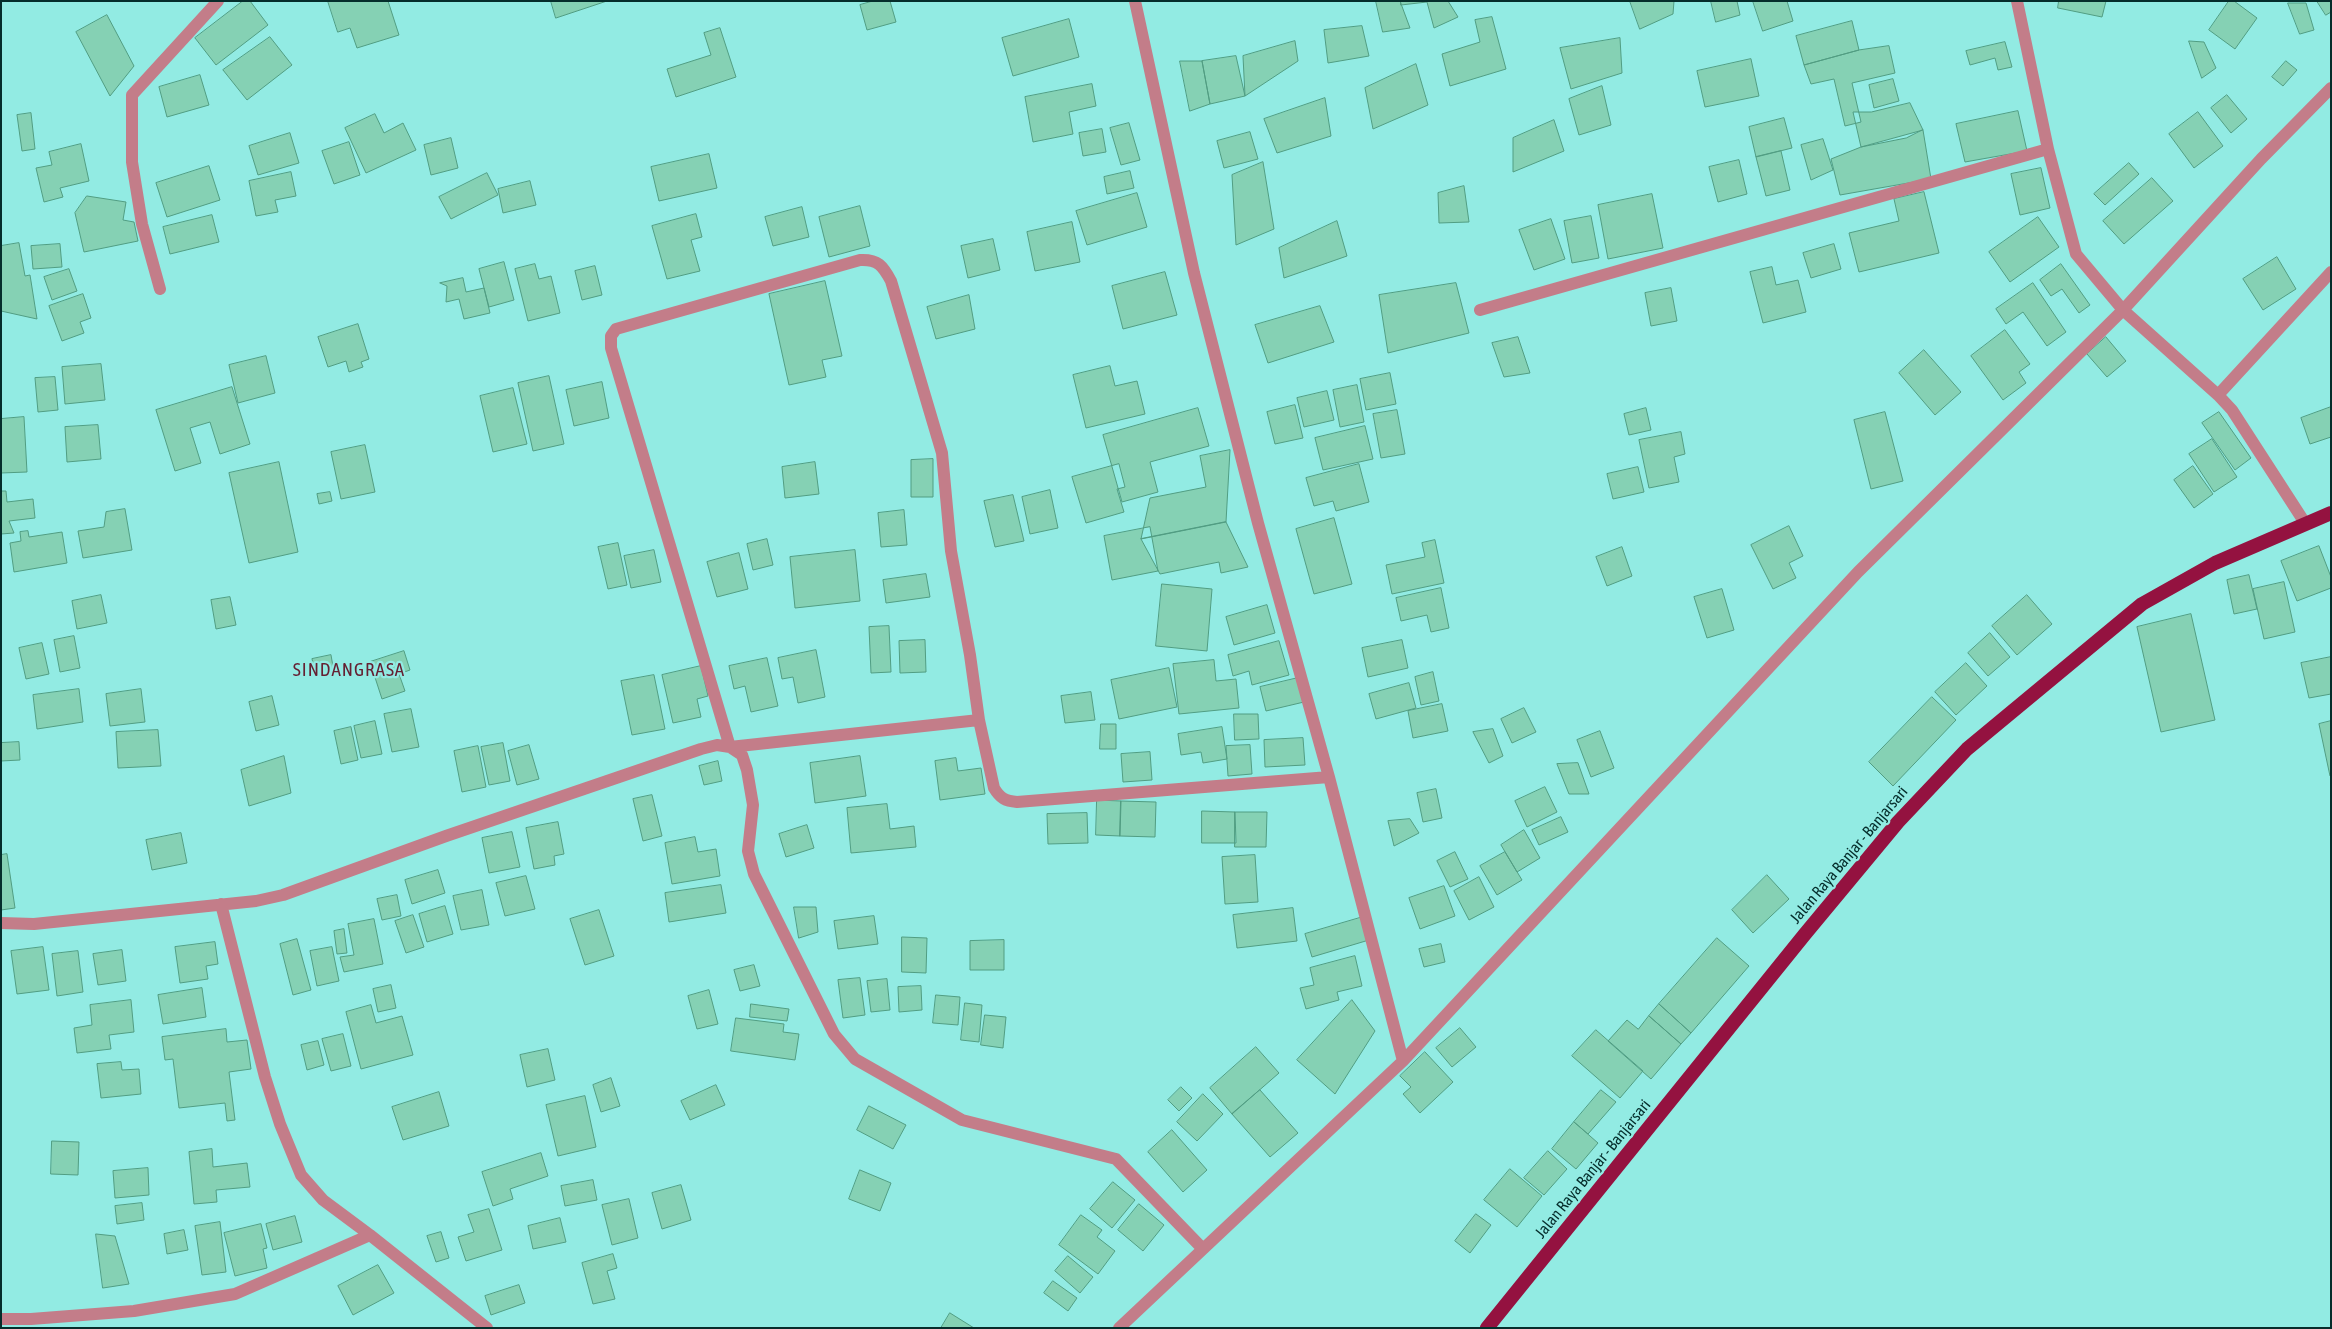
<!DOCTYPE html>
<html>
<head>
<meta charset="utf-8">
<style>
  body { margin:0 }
  #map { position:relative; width:2332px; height:1329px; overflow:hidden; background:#92ebe3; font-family:"Asap Condensed",sans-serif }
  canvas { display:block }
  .frame { position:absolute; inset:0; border:2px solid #052d2b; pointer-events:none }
</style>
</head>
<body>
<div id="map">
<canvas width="2332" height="1329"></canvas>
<div class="frame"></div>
</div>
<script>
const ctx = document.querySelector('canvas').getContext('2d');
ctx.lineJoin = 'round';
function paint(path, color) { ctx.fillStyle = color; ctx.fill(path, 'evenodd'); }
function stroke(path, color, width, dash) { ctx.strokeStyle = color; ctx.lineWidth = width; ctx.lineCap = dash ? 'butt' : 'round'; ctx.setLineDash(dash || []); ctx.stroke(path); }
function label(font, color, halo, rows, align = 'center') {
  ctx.font = font + ' "Asap Condensed",sans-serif'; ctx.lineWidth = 4.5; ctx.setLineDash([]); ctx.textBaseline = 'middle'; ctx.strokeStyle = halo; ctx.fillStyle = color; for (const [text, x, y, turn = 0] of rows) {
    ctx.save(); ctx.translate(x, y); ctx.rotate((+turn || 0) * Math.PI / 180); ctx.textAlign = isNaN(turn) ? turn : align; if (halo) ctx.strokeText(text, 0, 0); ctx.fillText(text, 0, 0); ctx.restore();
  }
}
const building = new Path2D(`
  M243,1h7l18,24 -52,40 -21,-27z
  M328,1h60l11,34 -42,13 -7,-20 -12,4z
  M551,1h56l-51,17z
  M873,1h17l6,21 -29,8 -7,-25z
  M1376,1h24l10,27 -27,4z
  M1401,1h47l10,16 -24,11 -7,-26 -26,3z
  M1630,1h44l-1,13 -33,15z
  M1711,1h26l3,14 -24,7z
  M1753,1h34l6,20 -30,10z
  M2059,1h47l-4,16 -44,-9z
  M2229,1h5l23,17 -22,31 -26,-19z
  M2317,1h14v11l-5,3z
  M2288,3h18l8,27 -14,4z
  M107,15l27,51 -24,30 -34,-64z
  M1492,17l14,52 -56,17 -8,-32 38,-12 -5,-22z
  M1069,19l10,38 -66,19 -11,-38z
  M1852,21l7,29 -55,15 -8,-29z
  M1362,26l7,30 -41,7 -4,-33z
  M720,28l16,49 -60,20 -9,-28 44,-14 -7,-22z
  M270,37l22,28 -45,35 -24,-30z
  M1620,38l2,35 -51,16 -11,-41z
  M1295,41l3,20 -53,35 -2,-40z
  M2189,41l15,1 12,26 -14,10z
  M2005,42l7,25 -14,3 -3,-12 -25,7 -4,-14z
  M1889,46l6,27 -43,10 9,39 -16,4 -11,-47 -23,5 -7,-19 55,-15z
  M1236,56l9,40 -35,8 -8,-43z
  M1751,59l8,37 -54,11 -8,-36z
  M1180,61h22l8,43 -20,7z
  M2286,61l11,9 -14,16 -11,-9z
  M1416,64l12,41 -55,24 -8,-41z
  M200,75l9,30 -42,12 -8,-30z
  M1893,79l6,22 -25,7 -5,-23z
  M1092,84l4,22 -27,6 4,22 -40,8 -8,-45z
  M1602,86l9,39 -32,10 -10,-36z
  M2227,95l20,24 -16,14 -20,-25z
  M1325,98l6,38 -54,17 -13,-34z
  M1910,103l13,27 -62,17 -8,-35h18z
  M2018,111l9,40 -62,11 -9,-38z
  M2198,112l25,34 -29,22 -25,-34z
  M31,113l4,36 -13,2 -5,-36z
  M375,114l9,19 19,-10 13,27 -50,23 -21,-45z
  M1784,118l8,30 -36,9 -7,-30z
  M1554,120l10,31 -51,21v-34z
  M1129,123l11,37 -19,5 -11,-37z
  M1102,129l4,23 -23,4 -4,-23z
  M1923,130l8,49 -91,16 -9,-36 30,-12 45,-9z
  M1250,132l8,27 -34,9 -7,-27z
  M290,133l9,30 -41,12 -9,-29z
  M451,138l7,30 -27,7 -7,-30z
  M1823,139l10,31 -22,10 -10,-35z
  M349,142l11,33 -26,9 -12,-33z
  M81,144l8,37 -29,7 3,9 -19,5 -8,-34 16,-3 -3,-13z
  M1781,151l9,39 -24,6 -10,-39z
  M709,154l8,34 -58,13 -8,-34z
  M1739,160l8,34 -29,8 -9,-35z
  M1263,162l11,67 -38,16 -4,-70z
  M2129,163l10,11 -34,31 -11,-11z
  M209,166l11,34 -53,17 -11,-34z
  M2041,168l9,40 -30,7 -9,-41z
  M1130,171l4,17 -27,6 -3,-17z
  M291,172l5,24 -21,4 3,12 -22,4 -7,-35z
  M487,173l11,22 -47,24 -12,-22z
  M2152,178l21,23 -49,43 -21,-23z
  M530,181l6,24 -33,8 -5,-24z
  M1464,186l5,36 -30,1 -1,-30z
  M1924,192l15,61 -80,19 -10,-39 50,-12 -5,-22z
  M1137,193l10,34 -60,18 -11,-34z
  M1652,194l11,54 -55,11 -10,-54z
  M87,196l39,6 -3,18 11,2 4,19 -54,11 -9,-39z
  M860,206l10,40 -41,11 -10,-40z
  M802,207l7,30 -36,9 -8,-29z
  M696,214l6,23 -11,3 9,31 -33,8 -15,-53z
  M212,215l7,27 -49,12 -7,-27z
  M1591,216l8,42 -27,5 -8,-42z
  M2038,217l21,30 -49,35 -21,-30z
  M1551,219l14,40 -31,11 -15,-40z
  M1337,221l10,35 -63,22 -5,-30z
  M1072,222l8,40 -45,9 -8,-39z
  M993,239l7,31 -32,8 -7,-32z
  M19,243l6,33 5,-1 7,44 -36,-8v-65z
  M60,244l2,23 -29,2 -2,-23z
  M1834,244l7,25 -30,9 -8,-25z
  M2277,257l19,32 -33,21 -20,-31z
  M504,262l10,38 -25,7 -10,-38z
  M535,264l4,15 12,-3 9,37 -32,8 -13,-52z
  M2061,264l29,41 -11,8 -17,-24 -11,7 -11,-16z
  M595,266l7,29 -20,5 -7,-29z
  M1772,267l4,18 22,-5 8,32 -43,11 -13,-51z
  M69,269l8,22 -25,9 -8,-23z
  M1165,272l12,43 -54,14 -11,-43z
  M463,278l3,14 18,-4 6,25 -26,6 -5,-20 -13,3 1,-16 -7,-3z
  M825,281l17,75 -20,4 4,17 -37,8 -20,-91z
  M1456,283l13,50 -81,20 -9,-58z
  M2033,283l33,49 -19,14 -24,-34 -17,12 -10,-15z
  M1671,288l6,33 -26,5 -6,-33z
  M83,294l8,24 -11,4 4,11 -22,8 -13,-35z
  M969,295l6,34 -39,10 -9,-32z
  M1320,306l14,36 -66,21 -13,-38z
  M358,324l11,35 -8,3 2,5 -14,5 -3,-11 -18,6 -10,-30z
  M2005,330l25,34 -11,8 7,11 -23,17 -32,-44z
  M1518,337l12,36 -26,4 -12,-34z
  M2106,337l20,24 -19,16 -20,-23z
  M1924,350l37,42 -26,23 -36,-42z
  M266,356l9,37 -37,10 -9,-38z
  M101,364l4,36 -40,4 -3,-37z
  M1110,366l5,20 22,-5 8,33 -59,14 -13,-53z
  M1390,373l6,31 -30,6 -6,-31z
  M549,376l15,68 -31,7 -15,-68z
  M55,377l3,33 -20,2 -3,-34z
  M602,382l7,36 -35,8 -8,-36z
  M1357,385l7,37 -24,5 -7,-37z
  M232,387l18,57 -30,10 -10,-32 -20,6 11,35 -26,8 -19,-61z
  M513,388l14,56 -34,8 -13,-56z
  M1327,391l7,29 -30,7 -7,-29z
  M1295,405l8,33 -28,6 -8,-32z
  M2331,407v30l-21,7 -9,-26z
  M1198,408l11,38 -59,16 8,30 -36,10 -19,-67z
  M1646,408l5,22 -22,5 -5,-21z
  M1397,410l8,44 -24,4 -8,-44z
  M1885,412l18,69 -32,8 -17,-69z
  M2219,412l32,46 -16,12 -33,-47z
  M24,417l3,55 -26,1v-54z
  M98,425l3,34 -34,3 -2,-35z
  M1365,426l8,33 -50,11 -8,-32z
  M1681,432l4,22 -11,3 5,25 -30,6 -10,-48z
  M2212,439l25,38 -23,15 -25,-38z
  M365,445l10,47 -34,7 -10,-47z
  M1230,450l-4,72 -85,17 9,-41 56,-11 -6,-31z
  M933,459v38h-22v-37z
  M279,462l19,90 -49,11 -20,-90z
  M815,462l4,32 -34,4 -3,-31z
  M1119,464l6,23 -8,2 7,23 -38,11 -14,-46z
  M1359,464l10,38 -33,9 -3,-10 -19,5 -8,-28z
  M2193,466l20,28 -19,14 -20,-28z
  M1638,467l6,25 -31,7 -6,-25z
  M1050,490l8,38 -28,6 -8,-37z
  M1,491h5l1,11 26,-3 2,19 -26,3 5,12 -13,1z
  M330,492l2,9 -13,3 -2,-10z
  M1013,495l11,46 -29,6 -11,-46z
  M125,509l7,41 -49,8 -5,-27 26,-4 2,-15z
  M904,510l3,35 -26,2 -3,-34z
  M1334,518l18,66 -38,10 -18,-65z
  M1226,522l22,45 -27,6 -2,-11 -59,12 -19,-35z
  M1789,526l14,30 -14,7 7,15 -23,11 -22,-44z
  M1150,527l8,44 -46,9 -8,-44z
  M28,531l1,6 33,-5 5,31 -53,9 -4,-29 11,-2 -1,-9z
  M767,539l6,26 -20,5 -6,-26z
  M1435,540l9,43 -52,11 -6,-29 39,-8 -3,-14z
  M618,543l9,42 -19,4 -10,-42z
  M2319,546l12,31v11l-34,13 -16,-40z
  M1622,547l10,29 -25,10 -11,-29z
  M654,550l7,32 -30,6 -7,-32z
  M855,550l5,51 -65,7 -5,-51z
  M739,553l9,36 -31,8 -10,-35z
  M926,574l4,23 -44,6 -3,-23z
  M2249,575l8,34 -23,5 -7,-34z
  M2284,582l11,50 -31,7 -11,-50z
  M1162,584l50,5 -5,62 -51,-5z
  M1441,588l8,40 -18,4 -4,-17 -26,6 -5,-23z
  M1722,589l12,41 -27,8 -13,-41z
  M101,595l6,28 -30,6 -5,-28z
  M2027,595l25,29 -35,31 -25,-29z
  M230,597l6,28 -20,4 -5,-29z
  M1267,605l8,28 -41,12 -8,-28z
  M2191,614l24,106 -54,12 -24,-105z
  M889,626l2,46 -20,1 -2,-46z
  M1990,633l20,24 -22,19 -20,-23z
  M74,636l6,32 -20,4 -6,-32z
  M925,640l1,32 -26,1 -1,-32z
  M1402,640l6,28 -40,9 -6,-29z
  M1279,641l10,34 -37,10 -3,-14 -16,5 -5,-21z
  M42,643l7,31 -23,5 -7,-31z
  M816,650l9,47 -27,6 -5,-26 -11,2 -4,-21z
  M404,651l6,19 -11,4 6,17 -23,8 -12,-37z
  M331,655l3,17 -18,4 -4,-17z
  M2331,657v37l-22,4 -8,-35z
  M767,658l11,48 -27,6 -6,-26 -11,3 -5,-23z
  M1214,660l2,21 20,-2 3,29 -60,6 -6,-50z
  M1966,663l21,23 -31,29 -21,-23z
  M701,666l7,30 -11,3 4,18 -28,6 -11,-48z
  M1169,668l8,39 -58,12 -8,-39z
  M1433,672l6,29 -18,4 -6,-28z
  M654,675l11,54 -33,6 -11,-54z
  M1298,678l6,24 -38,9 -6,-24z
  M1409,683l7,25 -40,11 -7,-25z
  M79,689l4,33 -46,7 -4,-34z
  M141,689l4,33 -35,4 -4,-32z
  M1091,692l4,28 -30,3 -4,-27z
  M272,696l7,29 -23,6 -7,-29z
  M1932,697l24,23 -63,66 -24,-24z
  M1442,704l6,27 -35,7 -5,-27z
  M1524,708l12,24 -24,11 -11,-24z
  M411,709l8,38 -27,5 -8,-38z
  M1234,714h24l1,25 -24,1z
  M375,721l7,33 -21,4 -7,-32z
  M2331,721v55h-1l-11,-52z
  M1101,724h15v25h-16z
  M351,727l7,33 -17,4 -7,-33z
  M1222,727l5,32 -24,4 -2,-11 -20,3 -3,-21z
  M1493,729l10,27 -14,7 -16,-31z
  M158,730l3,36 -43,2 -2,-36z
  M1600,731l14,37 -23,9 -14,-37z
  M1303,738l2,27 -40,2 -1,-27z
  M19,742l1,18 -19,1v-18z
  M503,743l7,38 -21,4 -8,-38z
  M529,745l10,34 -22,6 -9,-34z
  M1250,745l2,29 -24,2 -2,-30z
  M478,746l8,41 -24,5 -8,-41z
  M1150,752l2,28 -29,2 -2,-28z
  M284,756l7,37 -42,13 -8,-36z
  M860,756l6,40 -51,7 -5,-40z
  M956,758l2,13 23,-3 4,26 -45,6 -5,-39z
  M718,761l4,20 -18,4 -5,-19z
  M1578,763l11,31h-20l-12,-30z
  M1545,787l12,25 -30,15 -12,-26z
  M1436,789l6,29 -19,4 -6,-29z
  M652,795l10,41 -19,5 -10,-42z
  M1097,800l24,1 -1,35 -24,-1z
  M1121,801l35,1 -1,35 -35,-1z
  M887,804l3,25 24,-3 2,21 -65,6 -4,-45z
  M1202,811l33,1 1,31h-34z
  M1235,812h32l-1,35h-31z
  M1087,813l1,30 -40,1 -1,-30z
  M1561,817l7,15 -29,13 -7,-15z
  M1410,819l9,14 -25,13 -6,-25z
  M558,822l6,32 -10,2 1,9 -21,4 -8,-41z
  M807,825l7,23 -28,9 -7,-23z
  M1524,830l16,28 -23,14 -16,-27z
  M512,832l8,35 -31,6 -7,-35z
  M181,833l6,30 -35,7 -6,-30z
  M695,837l3,15 18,-3 4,27 -48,8 -7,-41z
  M1455,852l13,27 -18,8 -13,-26z
  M1505,852l17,28 -25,15 -17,-29z
  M7,854l8,54 -14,2v-55z
  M1255,855l3,47 -33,2 -3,-47z
  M438,870l7,23 -33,11 -7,-24z
  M1767,875l22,24 -36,34 -21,-23z
  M526,876l9,33 -30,7 -9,-33z
  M1479,877l15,30 -25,13 -15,-29z
  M721,885l5,28 -57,9 -4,-29z
  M1444,886l11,30 -35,13 -11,-31z
  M482,890l7,35 -28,5 -8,-34z
  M397,895l4,21 -19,4 -5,-21z
  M445,906l8,28 -26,8 -8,-28z
  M794,907h22l2,25 -19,6z
  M1293,908l4,33 -60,7 -4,-33z
  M599,910l15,46 -29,9 -15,-46z
  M413,915l11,32 -18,6 -11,-32z
  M874,916l4,28 -40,5 -4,-28z
  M1363,917l6,23 -57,17 -7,-23z
  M374,919l9,45 -39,8 -4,-15 14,-2 -6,-31z
  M344,929l3,24 -10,1 -3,-23z
  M902,937l25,1 -1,35 -24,-1z
  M1717,938l32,28 -58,67 -32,-29z
  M297,939l14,51 -18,5 -13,-51z
  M1004,940v30h-34v-29z
  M215,942l3,22 -12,2 2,13 -28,4 -5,-36z
  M1441,944l4,18 -21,5 -5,-18z
  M43,947l6,43 -32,4 -6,-43z
  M332,947l7,34 -22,5 -7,-35z
  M122,950l4,31 -28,4 -5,-31z
  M78,951l5,41 -26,4 -5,-42z
  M1355,956l7,30 -25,6 2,8 -33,9 -6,-21 14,-3 -4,-17z
  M754,965l6,21 -20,5 -6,-21z
  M860,978l5,37 -22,3 -5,-38z
  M887,979l3,31 -19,2 -4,-31z
  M391,985l5,23 -18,4 -5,-23z
  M921,986l1,24 -23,2 -1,-25z
  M202,988l4,29 -43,7 -5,-29z
  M709,990l9,34 -21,5 -9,-33z
  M936,995l24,2 -2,28 -25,-2z
  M131,1000l3,32 -25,3 2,14 -34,4 -3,-25 18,-3 -2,-20z
  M1352,1000l23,31 -40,63 -38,-34z
  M965,1003l17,2 -3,37 -18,-2z
  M751,1004l38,5 -2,12 -37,-4z
  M1659,1004l32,29 -10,11 -32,-28z
  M371,1005l5,18 26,-7 11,39 -52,14 -15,-57z
  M985,1015l21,2 -3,31 -22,-3z
  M1649,1016l32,28 -30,35 -43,-38 19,-21 11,9z
  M736,1018l48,6 -1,8 16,2 -4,26 -64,-9z
  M1460,1028l16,19 -24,20 -16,-19z
  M226,1029l1,13 20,-2 4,29 -22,3 6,48 -8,1 -2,-18 -46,5 -6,-49 -8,1 -3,-23z
  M1596,1030l47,41 -23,27 -48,-42z
  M343,1034l8,32 -20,5 -9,-32z
  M318,1041l6,24 -17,5 -6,-25z
  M1256,1047l23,26 -47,41 -22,-26z
  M548,1049l7,31 -28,7 -7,-32z
  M1425,1052l28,30 -33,31 -17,-19 8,-7 -11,-11z
  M121,1062l1,8 17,-1 2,25 -40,4 -4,-34z
  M611,1078l9,28 -19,6 -8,-27z
  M716,1085l9,20 -35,15 -9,-19z
  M1181,1087l11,11 -13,13 -11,-11z
  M1260,1090l38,43 -28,24 -38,-43z
  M1601,1090l15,12 -28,32 -14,-12z
  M439,1092l10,34 -46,14 -11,-33z
  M1203,1094l20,20 -26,27 -20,-19z
  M585,1096l11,51 -38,9 -12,-51z
  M869,1106l37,19 -13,24 -36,-19z
  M1574,1122l24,21 -22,26 -24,-20z
  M1172,1130l35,40 -24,22 -35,-40z
  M52,1141l27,1 -1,33 -27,-1z
  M212,1149l1,18 34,-4 3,24 -34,3 1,12 -23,2 -5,-52z
  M1548,1151l19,18 -23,26 -20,-17z
  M541,1153l7,23 -38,13 3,10 -20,7 -11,-34z
  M148,1168l1,27 -34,3 -2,-27z
  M1510,1169l32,27 -25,31 -33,-27z
  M860,1170l31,13 -11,28 -31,-12z
  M593,1180l4,20 -32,6 -4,-20z
  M1113,1182l22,18 -23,28 -22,-19z
  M681,1185l10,35 -29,9 -10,-36z
  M629,1199l9,39 -26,7 -10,-40z
  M142,1203l2,17 -27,4 -2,-18z
  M1139,1204l25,21 -21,26 -25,-21z
  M489,1209l13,41 -36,11 -8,-24 16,-5 -6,-17z
  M1476,1214l15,11 -21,28 -15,-12z
  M1081,1215l21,15 -5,7 18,14 -17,23 -39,-29z
  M295,1216l7,26 -29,8 -7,-26z
  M560,1218l6,24 -33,7 -5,-23z
  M220,1222l6,50 -24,3 -7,-49z
  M261,1224l6,24 -4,1 4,19 -32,8 -11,-43z
  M184,1230l4,20 -21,4 -3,-20z
  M441,1232l8,26 -13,4 -9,-26z
  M96,1234l19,2 14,48 -26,4z
  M613,1254l4,14 -10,3 8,28 -22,5 -11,-41z
  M1068,1256l25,21 -13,16 -25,-22z
  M378,1265l16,28 -41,22 -15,-29z
  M1053,1281l24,17 -9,13 -24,-18z
  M519,1285l6,18 -34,12 -6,-19z
  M950,1313l24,15h-33z`);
paint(building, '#85d1b4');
stroke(building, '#519d82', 1);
stroke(new Path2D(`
  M1135,1l59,272 64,250 71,254 74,284
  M2017,1l31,148 28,105 47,56 95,85 14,15 73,113
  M160,289l-18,-65 -10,-62v-67l86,-94
  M1480,310l568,-161
  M2218,395l113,-123
  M979,720l-249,27 -119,-399v-12l5,-7 244,-69c18,-1 23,6 31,21l51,172 9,98 19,104 9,65 15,68c6,10 11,13 23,14l312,-25
  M221,904l44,173 15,47 21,51 22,25 47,35
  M1,923l33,1 222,-23 27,-6 163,-59 255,-87 16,-4 13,2 12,8 5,15 6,35 -5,46 6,23 80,160 21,25 107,61 154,39 86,89
  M1,1319h30l103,-8 101,-17 135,-59 117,93
  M1119,1328l284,-267 455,-489 265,-262 138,-151 70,-71`), '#c37d89', 12);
stroke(new Path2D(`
  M1487,1328l318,-394 93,-112 69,-73 175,-145 73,-41 116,-50`), '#941240', 14);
label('16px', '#052d2b', '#92ebe3', [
  ["Jalan Raya Banjar - Banjarsari",1849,855,-50],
  ["Jalan Raya Banjar - Banjarsari",1593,1169,-51]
]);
ctx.letterSpacing = '1px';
label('19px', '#652032', '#92ebe3', [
  ["SINDANGRASA",349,670]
]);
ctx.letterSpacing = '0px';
</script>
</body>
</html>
